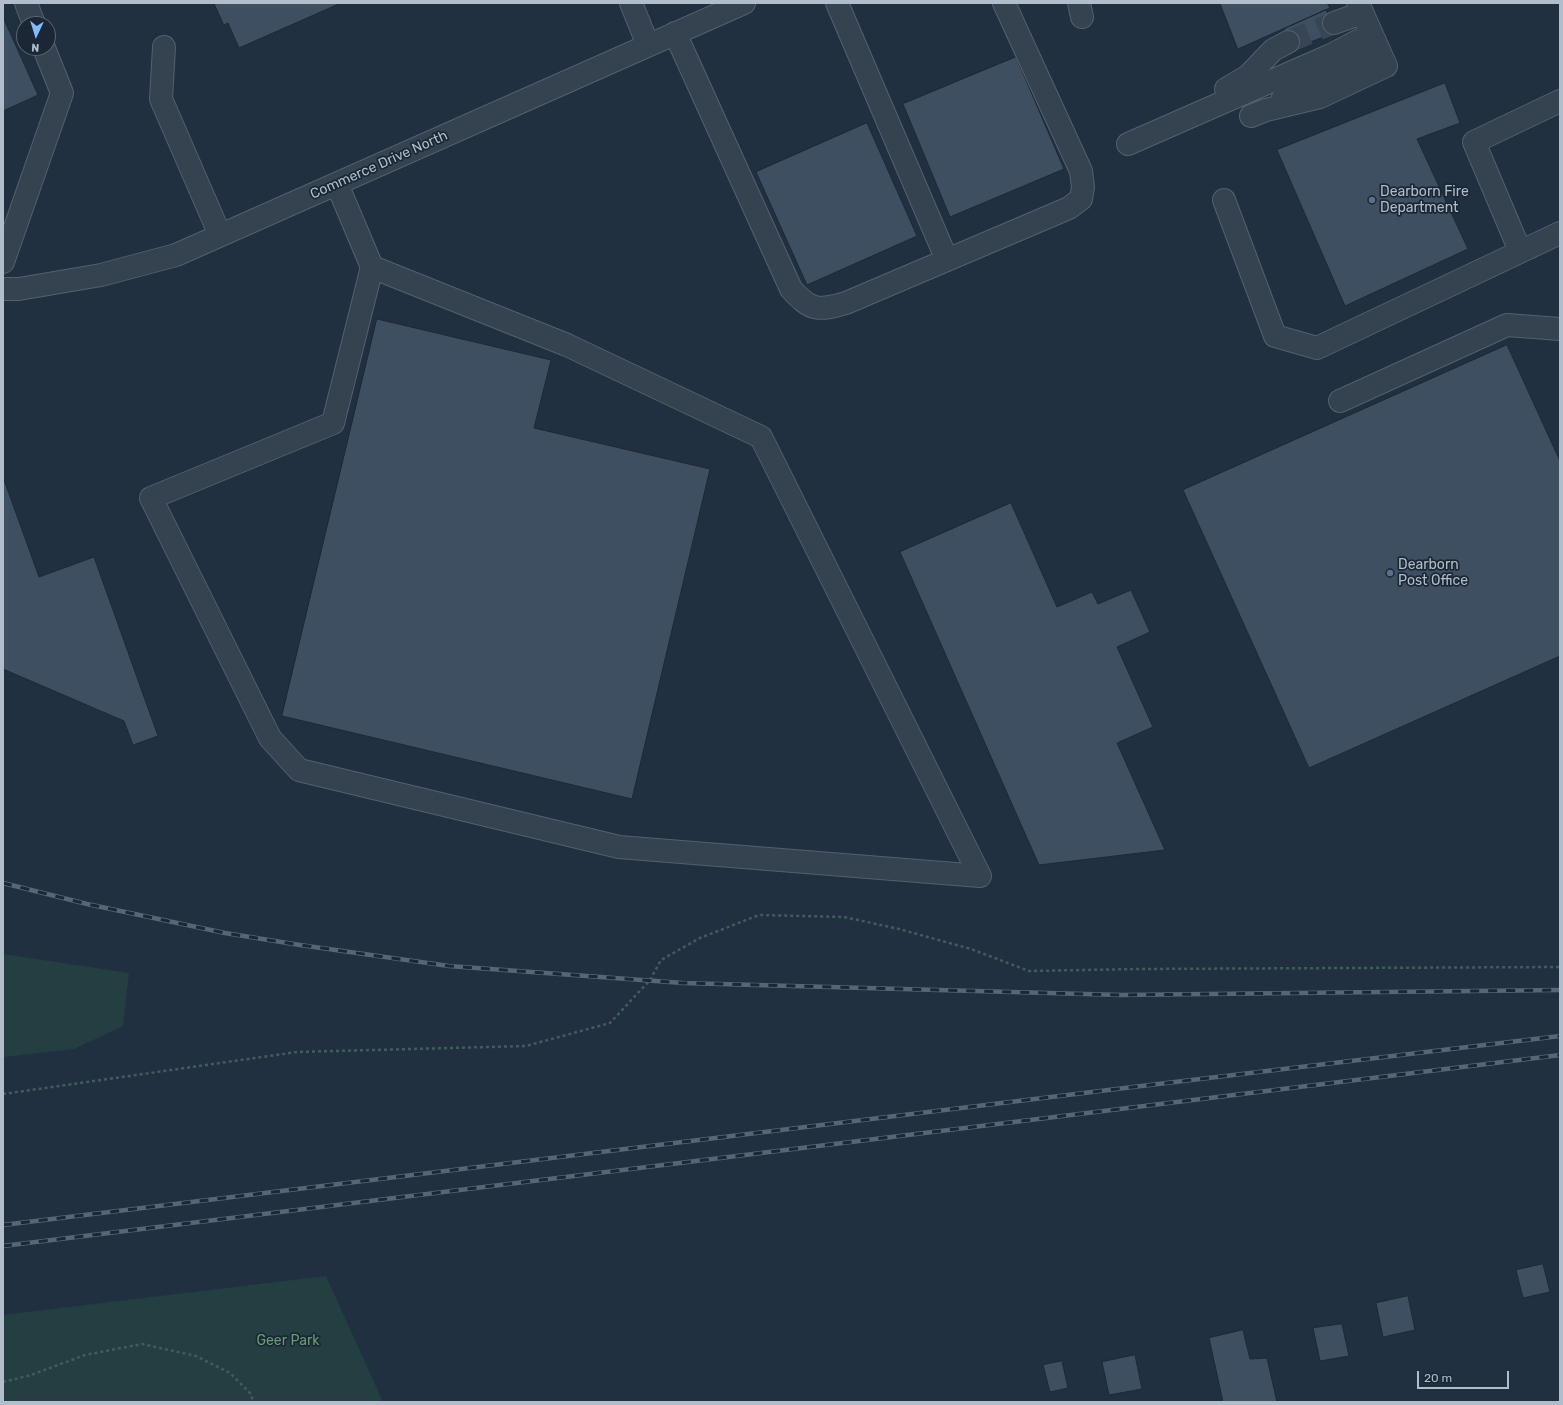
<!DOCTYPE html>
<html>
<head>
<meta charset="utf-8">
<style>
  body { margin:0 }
  #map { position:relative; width:1563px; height:1405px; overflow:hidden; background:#213040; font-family:Rubik,sans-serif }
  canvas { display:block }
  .frame { position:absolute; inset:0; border:4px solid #b1bdcb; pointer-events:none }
  .north { position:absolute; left:16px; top:16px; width:40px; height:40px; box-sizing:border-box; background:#1b2735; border:1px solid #576371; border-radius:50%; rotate:184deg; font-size:11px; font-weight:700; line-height:16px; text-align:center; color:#b1bdcb }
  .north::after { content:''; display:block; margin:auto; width:14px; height:18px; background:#82baff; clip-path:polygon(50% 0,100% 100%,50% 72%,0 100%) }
  .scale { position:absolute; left:1417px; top:1371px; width:92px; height:18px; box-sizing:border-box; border:2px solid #b1bdcb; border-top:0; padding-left:5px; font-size:12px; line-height:14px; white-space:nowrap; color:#b1bdcb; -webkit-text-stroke:3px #1b2735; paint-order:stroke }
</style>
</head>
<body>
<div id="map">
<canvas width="1563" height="1405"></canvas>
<div class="frame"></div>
<div class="north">N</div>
<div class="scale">20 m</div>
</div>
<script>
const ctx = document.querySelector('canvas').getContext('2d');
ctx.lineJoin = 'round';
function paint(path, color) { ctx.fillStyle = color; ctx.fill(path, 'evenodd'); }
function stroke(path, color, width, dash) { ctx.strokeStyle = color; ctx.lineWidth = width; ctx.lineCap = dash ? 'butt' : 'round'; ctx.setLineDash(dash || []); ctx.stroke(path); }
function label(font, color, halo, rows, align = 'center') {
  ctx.font = font + ' Rubik,sans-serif'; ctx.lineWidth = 3.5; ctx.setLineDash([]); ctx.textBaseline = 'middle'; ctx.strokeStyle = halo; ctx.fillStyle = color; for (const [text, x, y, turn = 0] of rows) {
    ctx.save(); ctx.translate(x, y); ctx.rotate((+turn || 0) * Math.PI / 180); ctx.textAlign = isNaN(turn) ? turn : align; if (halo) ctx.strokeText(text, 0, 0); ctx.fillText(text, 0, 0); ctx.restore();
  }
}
paint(new Path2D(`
  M3,954l126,19 -6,53 -49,23 -71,8z
  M326,1276l57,126h-380v-87z`), '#233f41');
const building = new Path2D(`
  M214,3h127l-102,45 -11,-25 -4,2z
  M1220,3h107l3,5 -92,41z
  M1326,10l10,22 -43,17 -9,-20z
  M3,17l35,78 -35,16z
  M1016,57l48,112 -114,48 -47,-113z
  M1445,83l15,40 -43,16 51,110 -123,57 -68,-156z
  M867,123l50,113 -110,49 -51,-113z
  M377,319l174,41 -17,68 176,41 -78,330 -350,-83z
  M1507,345l53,116v195l-251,112 -126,-278z
  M3,477l36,100 55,-20 64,179 -25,9 -9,-24 -121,-52z
  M1011,503l46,104 35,-15 6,12 33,-14 19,42 -33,15 36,80 -36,16 48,107 -126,15 -139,-313z
  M1543,1264l7,28 -27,6 -7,-28z
  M1408,1296l7,34 -32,7 -7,-34z
  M1342,1324l7,32 -29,5 -7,-33z
  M1243,1330l7,29 17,-1 10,44h-54l-14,-64z
  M1135,1355l7,34 -33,6 -7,-33z
  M1062,1361l6,27 -18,4 -7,-27z`);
paint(building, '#3d4f60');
stroke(building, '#1d2937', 1);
stroke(new Path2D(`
  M1288,42l46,-19`), '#374555', 22, [22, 11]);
const minor = new Path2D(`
  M26,3l8,21
  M631,3l17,42
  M837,3l110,257
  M1079,3l3,14
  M1334,23l28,-10
  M675,33l116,256c20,22 27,22 55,14l223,-95 12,-9 2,-12 -2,-16 -77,-168
  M164,47l-3,52 59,136
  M1226,89l22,-13 25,-26 15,-8
  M1282,100l25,-16 71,-35
  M1251,116l15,-6 54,-13 66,-31 -28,-63
  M1128,144l203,-89 40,-21
  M337,184l35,83 195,78 194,92 219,439 -361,-29 -320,-77 -29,-32 -119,-240 182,-75 39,-156
  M1224,200l51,136 42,12 243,-115
  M1520,251l-46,-109 86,-41
  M3,262l59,-169 -18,-45
  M3,289h16l82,-14 75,-20 568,-252
  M1340,401l167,-76 53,4`);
stroke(minor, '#54606e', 24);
stroke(new Path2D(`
  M3,1094l294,-42 229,-6 84,-23 40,-43 11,-20 39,-22 59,-23 85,2 55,12 72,20 58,22 108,-2 423,-2
  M3,1382l28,-7 54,-20 57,-11 54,12 34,17 21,21 2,8`), '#415c5e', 2.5, [3, 3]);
stroke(minor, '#354250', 22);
const rail = new Path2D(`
  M3,883l84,21 138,29 75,12 149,21 234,17 438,12 439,-5
  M3,1225l1130,-138 427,-51
  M3,1246l1557,-191`);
stroke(rail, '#576677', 4.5);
stroke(rail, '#1b2735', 3, [9]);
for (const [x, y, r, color] of [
  [1372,200,4,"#5c6f8a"],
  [1390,573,4,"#5c6f8a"]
]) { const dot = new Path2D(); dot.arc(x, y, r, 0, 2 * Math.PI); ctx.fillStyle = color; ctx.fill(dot); stroke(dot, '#1b2735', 1.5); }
label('14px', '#b1bdcb', '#1b2735', [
  ["Commerce Drive North",379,165,-24]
]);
label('14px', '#b1bdcb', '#1b2735', [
  ["Dearborn Fire",1380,192],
  ["Department",1380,208],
  ["Dearborn",1398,565],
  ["Post Office",1398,581]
], 'left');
label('14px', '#669e6f', '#1b2735', [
  ["Geer Park",288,1341]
]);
</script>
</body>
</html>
